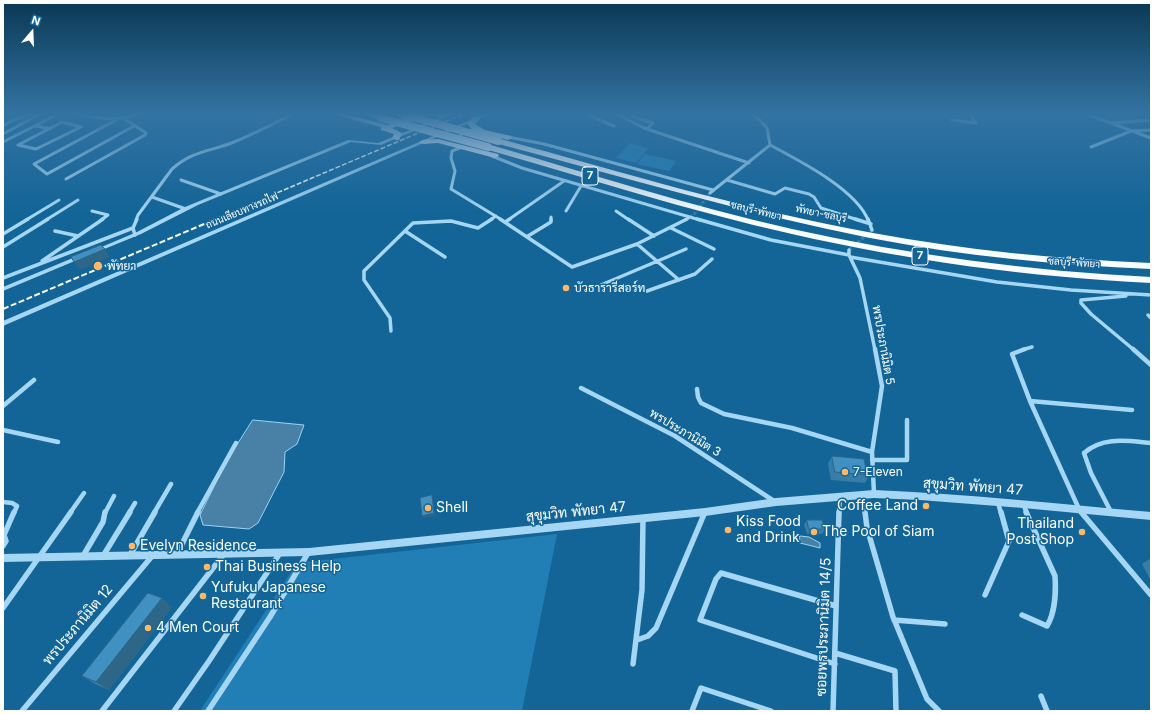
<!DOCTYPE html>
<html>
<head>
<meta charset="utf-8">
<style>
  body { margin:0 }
  #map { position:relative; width:1154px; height:714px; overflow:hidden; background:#136598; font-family:Inter,sans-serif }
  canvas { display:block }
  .frame { position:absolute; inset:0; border:4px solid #fff; pointer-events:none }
  .north { position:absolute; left:12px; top:12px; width:40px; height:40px; -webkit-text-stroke:3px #136598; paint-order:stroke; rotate:19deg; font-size:11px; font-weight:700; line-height:16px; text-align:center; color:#fff }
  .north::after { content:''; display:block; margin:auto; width:14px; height:18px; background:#fff; clip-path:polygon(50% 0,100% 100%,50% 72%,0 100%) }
</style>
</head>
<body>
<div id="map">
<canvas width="1154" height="714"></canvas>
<div class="frame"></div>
<div class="north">N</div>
</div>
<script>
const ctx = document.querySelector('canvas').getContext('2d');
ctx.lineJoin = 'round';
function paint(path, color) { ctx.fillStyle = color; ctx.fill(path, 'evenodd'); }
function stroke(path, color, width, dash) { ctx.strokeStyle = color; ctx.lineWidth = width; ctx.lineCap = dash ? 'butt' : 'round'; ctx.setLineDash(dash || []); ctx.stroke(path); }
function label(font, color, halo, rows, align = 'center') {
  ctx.font = font + ' Inter,Sarabun,sans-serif'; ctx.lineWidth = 3; ctx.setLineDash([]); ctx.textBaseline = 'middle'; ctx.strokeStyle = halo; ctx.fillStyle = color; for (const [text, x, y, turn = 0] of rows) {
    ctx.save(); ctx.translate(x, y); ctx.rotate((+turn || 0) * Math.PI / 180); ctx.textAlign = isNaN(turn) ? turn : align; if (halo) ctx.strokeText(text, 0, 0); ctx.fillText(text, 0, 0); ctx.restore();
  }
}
paint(new Path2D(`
  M630,143l19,5 -13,15 -20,-5z
  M645,154l31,7 -7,10 -32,-7z
  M557,534l-35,177h-322l97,-148z`), '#227fb5');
const water = new Path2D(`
  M253,420l51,5 -7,19 -12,8 -1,20 -26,51 -9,6 -46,-4 -3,-10 26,-53z
  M800,536l9,1 11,6v5l-20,-5z`);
paint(water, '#4881a5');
stroke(water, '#97d4f6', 1);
stroke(new Path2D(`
  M690,217l5,-4 15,-20`), '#367ca7', 3, [3, 1.5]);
stroke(new Path2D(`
  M849,250l23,-20`), '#367ca7', 3.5, [3.5, 2]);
stroke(new Path2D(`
  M77,114c22,5 40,7 62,0
  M586,114l28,12
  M617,114l27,14 105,35
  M751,114l9,6 7,8 3,17c28,15 86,44 98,75
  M1087,114l64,24
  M631,116l22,7 -6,6
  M116,120l-82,44 13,10 87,-48
  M952,120l24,3 -6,-9
  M1110,123l41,-3
  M3,126l10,-6 19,-6
  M36,126l14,3
  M3,134l37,-20
  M508,137l36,7 169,46
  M3,142l55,-28
  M18,145l18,4 45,-22
  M18,145l44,-23 19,5
  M462,147l-10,4 -1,7 4,13 -4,18 51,31
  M1091,147l40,-16 20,-1
  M492,156l30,12 178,52
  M66,179l79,-44 1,-2 -21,-14
  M181,180l40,14
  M727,180l48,14 10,-6 24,6 5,3 7,11 37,12
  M710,193l60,-48
  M92,211l16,4 -7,5
  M566,211l15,-25
  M616,211l13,9
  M551,217v3
  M26,220l33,-20
  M46,220l32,-20
  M136,220l2,-5 34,-46c22,-19 37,-17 62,-27 20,-8 40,-19 59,-28
  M490,220l6,-4
  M508,220l56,-39
  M685,220l5,-3`), '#a5d6f3', 3);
stroke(new Path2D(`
  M500,219l72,48 65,-23 50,-25
  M628,219l26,17
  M697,219l74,21 78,15
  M855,219l16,5
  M868,219l4,11
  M505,222l5,-3
  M671,228l43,21
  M55,231l23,5
  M405,231l40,26
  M3,234l25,-15
  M135,235l-2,-7 4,-9
  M528,236l23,-14v-3
  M637,244l42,36
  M3,247l45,-28
  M849,250v5l11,23 15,72
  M850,257l147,25 74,8 80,5
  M42,261l61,-42
  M3,278l130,-50
  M601,285l85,-36
  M647,291l48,-17 17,-15
  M1126,296l-45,4v3l10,11 43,36
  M1148,315l3,3
  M391,331l-1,-13 -26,-38v-9l49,-48 38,-2 27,7 14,-9
  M1022,350l10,-3`), '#a5d6f3', 3.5);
stroke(new Path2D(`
  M1025,349l-13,5 18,47
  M1133,349l18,16
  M581,388l94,48 99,65
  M697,389l1,8 3,6 23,11 68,14 80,24
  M3,406l31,-26
  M3,430l55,12
  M872,460h35v-40
  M874,494l-2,-42 10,-66 -7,-37
  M862,495l3,18
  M3,502l9,1 5,3 -3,7
  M998,503l3,10
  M1023,504l4,9
  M1111,512l-20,-39 -7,-20c19,-17 44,-12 67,-10
  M70,513l14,-20
  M105,513l9,-17
  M129,513l6,-10
  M154,513l17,-29
  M197,513l39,-70
  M839,513l1,-17
  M1082,513l-3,-4 -49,-108 102,9`), '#a5d6f3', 4.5);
stroke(new Path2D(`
  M865,512l2,16 26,89 34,82 12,12
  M1081,512l70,83
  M3,546l3,-5 -2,-6 10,-23
  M177,554l21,-42
  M130,555l25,-43
  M83,556l20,-34 2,-10
  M103,556l27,-44
  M985,595l24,-54 -8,-29
  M3,608l68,-96
  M1022,615l25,11c8,-13 9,-35 8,-50l-29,-64
  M894,620l51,4
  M637,640l11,-4 8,-8 49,-116
  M835,653l60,18 1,40
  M633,664l9,-74 1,-72
  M835,664l-135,-44 16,-41 5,-6 115,33
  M1041,696l6,15
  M22,711l131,-156
  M102,711l122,-157
  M174,711l35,-50 71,-108
  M208,711l62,-94 38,-64
  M692,711l9,-23 70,23
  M833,711l6,-199`), '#a5d6f3', 5.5);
paint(new Path2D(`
  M448,114h6l-73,31 -30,-3 -153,63 -57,29 -44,18 -2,1 -3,-2 45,-19 44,-23 -31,-11v-2h4l31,11 163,-67 30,3z
  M484,114h6l-487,212v-5z
  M80,255l3,2 -1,1 -79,33v-4z
  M874,490c93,4 185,14 277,22v8l-128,-12 -103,-8 -46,-2 -98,8 -71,10 -396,40 -306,6v-8l306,-6 396,-40 71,-10z`), '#a5d6f3');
paint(new Path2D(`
  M332,114h13l43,11 25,-11h8l-5,6 -24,8 10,5 -3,7h-3l-4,-2 2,-4 -13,-4v-3z
  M363,114h12l10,4 -4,2z
  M426,114h27l-12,4z
  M473,117h6l1,2 -5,5 10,6 26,6 1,2 -4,2 -32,-8 -16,4v-4l12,-3 -5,-5z
  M438,139l60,15 1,2 -4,2 -57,-15 -15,1 -4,-2 4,-2z
  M495,139h6c123,34 246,71 372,94 92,17 184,26 278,30v6c-94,-4 -188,-13 -281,-31 -126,-25 -250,-62 -375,-95z
  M485,145h6c100,29 199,61 301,84 118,26 238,42 359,48v6c-121,-6 -241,-22 -359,-49 -103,-23 -205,-56 -307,-85z`), '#f8fcff');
stroke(new Path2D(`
  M213,220l250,-106`), '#fff', 1.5, [5, 2]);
stroke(new Path2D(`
  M3,309l213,-90`), '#fff', 2, [6, 2.5]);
stroke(new Path2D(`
  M402,114l96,27
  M381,118l107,29`), '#f8fcff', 8);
paint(new Path2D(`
  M832,456l34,13 3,6 -4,8 -34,-3 -3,-16z
  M807,520l18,9 -3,5h-15l-3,-9z
  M1151,558v23l-9,-17z
  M172,607l-63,83 -14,-6 -13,-8z`), '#377da6');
paint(new Path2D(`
  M105,249l5,8 -30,13 -6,-8z
  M432,495l3,21 -12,2 -1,-2z
  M162,598l10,9 -63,83 -13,-8z`), '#2d6687');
const building = new Path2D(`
  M101,245l4,4 -31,13 -3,-5z
  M832,456l32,3 2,10h2l1,6 -34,-3z
  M432,495l2,18 -12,3 -2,-18z
  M807,520h15l3,9h-16z
  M148,593l14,5 -66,84 -14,-6z`);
paint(building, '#4091c1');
stroke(building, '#2d6687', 1);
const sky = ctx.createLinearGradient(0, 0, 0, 214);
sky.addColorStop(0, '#0a3854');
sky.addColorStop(0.53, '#3373a2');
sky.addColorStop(1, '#3373a200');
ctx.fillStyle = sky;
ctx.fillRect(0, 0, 1154, 214);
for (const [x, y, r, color] of [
  [98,266,5,"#ffb867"],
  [566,288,4,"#ffb867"],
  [845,472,4,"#ffb867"],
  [926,506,4,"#ffb867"],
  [428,508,4,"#ffb867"],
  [728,530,4,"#ffb867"],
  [814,532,4,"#ffb867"],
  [1082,532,4,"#ffb867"],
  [132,546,4,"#ffb867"],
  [207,567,4,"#ffb867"],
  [203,596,4,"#ffb867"],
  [148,628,4,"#ffb867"]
]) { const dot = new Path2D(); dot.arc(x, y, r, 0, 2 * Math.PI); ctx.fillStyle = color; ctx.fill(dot); stroke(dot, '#136598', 1.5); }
label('10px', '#fff', '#136598', [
  ["ถนนเลียบทางรถไฟ",242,211,-23],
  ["ชลบุรี-พัทยา",756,211,14],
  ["พัทยา-ชลบุรี",821,214,12],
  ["ชลบุรี-พัทยา",1074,263,4]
]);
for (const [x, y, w] of [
  [590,176,16],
  [920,256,16]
]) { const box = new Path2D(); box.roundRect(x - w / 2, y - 9, w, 18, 3); ctx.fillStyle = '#136598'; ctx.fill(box); stroke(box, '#fff', 1); }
label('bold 11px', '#fff', null, [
  ["7",590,176],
  ["7",920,256]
]);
label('12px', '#fff', '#136598', [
  ["พัทยา",107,266],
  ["บัวธารารีสอร์ท",574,288],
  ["7-Eleven",853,472]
], 'left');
label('12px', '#fff', '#136598', [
  ["พรประภานิมิต 5",883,345,80],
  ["พรประภานิมิต 3",685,433,31]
]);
label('14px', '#fff', '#136598', [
  ["สุขุมวิท พัทยา 47",973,487,4],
  ["สุขุมวิท พัทยา 47",576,512,-6],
  ["พรประภานิมิต 12",78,625,-50],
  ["ซอยพรประภานิมิต 14/5",824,627,-88]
]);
label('14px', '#fff', '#136598', [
  ["Coffee Land",918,506,"right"],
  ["Shell",436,508],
  ["Kiss Food",736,522],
  ["and Drink",736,538],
  ["Thailand",1074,524,"right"],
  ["Post Shop",1074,540,"right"],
  ["The Pool of Siam",822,532],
  ["Evelyn Residence",140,546],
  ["Thai Business Help",215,567],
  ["Yufuku Japanese",211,588],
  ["Restaurant",211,604],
  ["4 Men Court",156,628]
], 'left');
</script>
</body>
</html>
